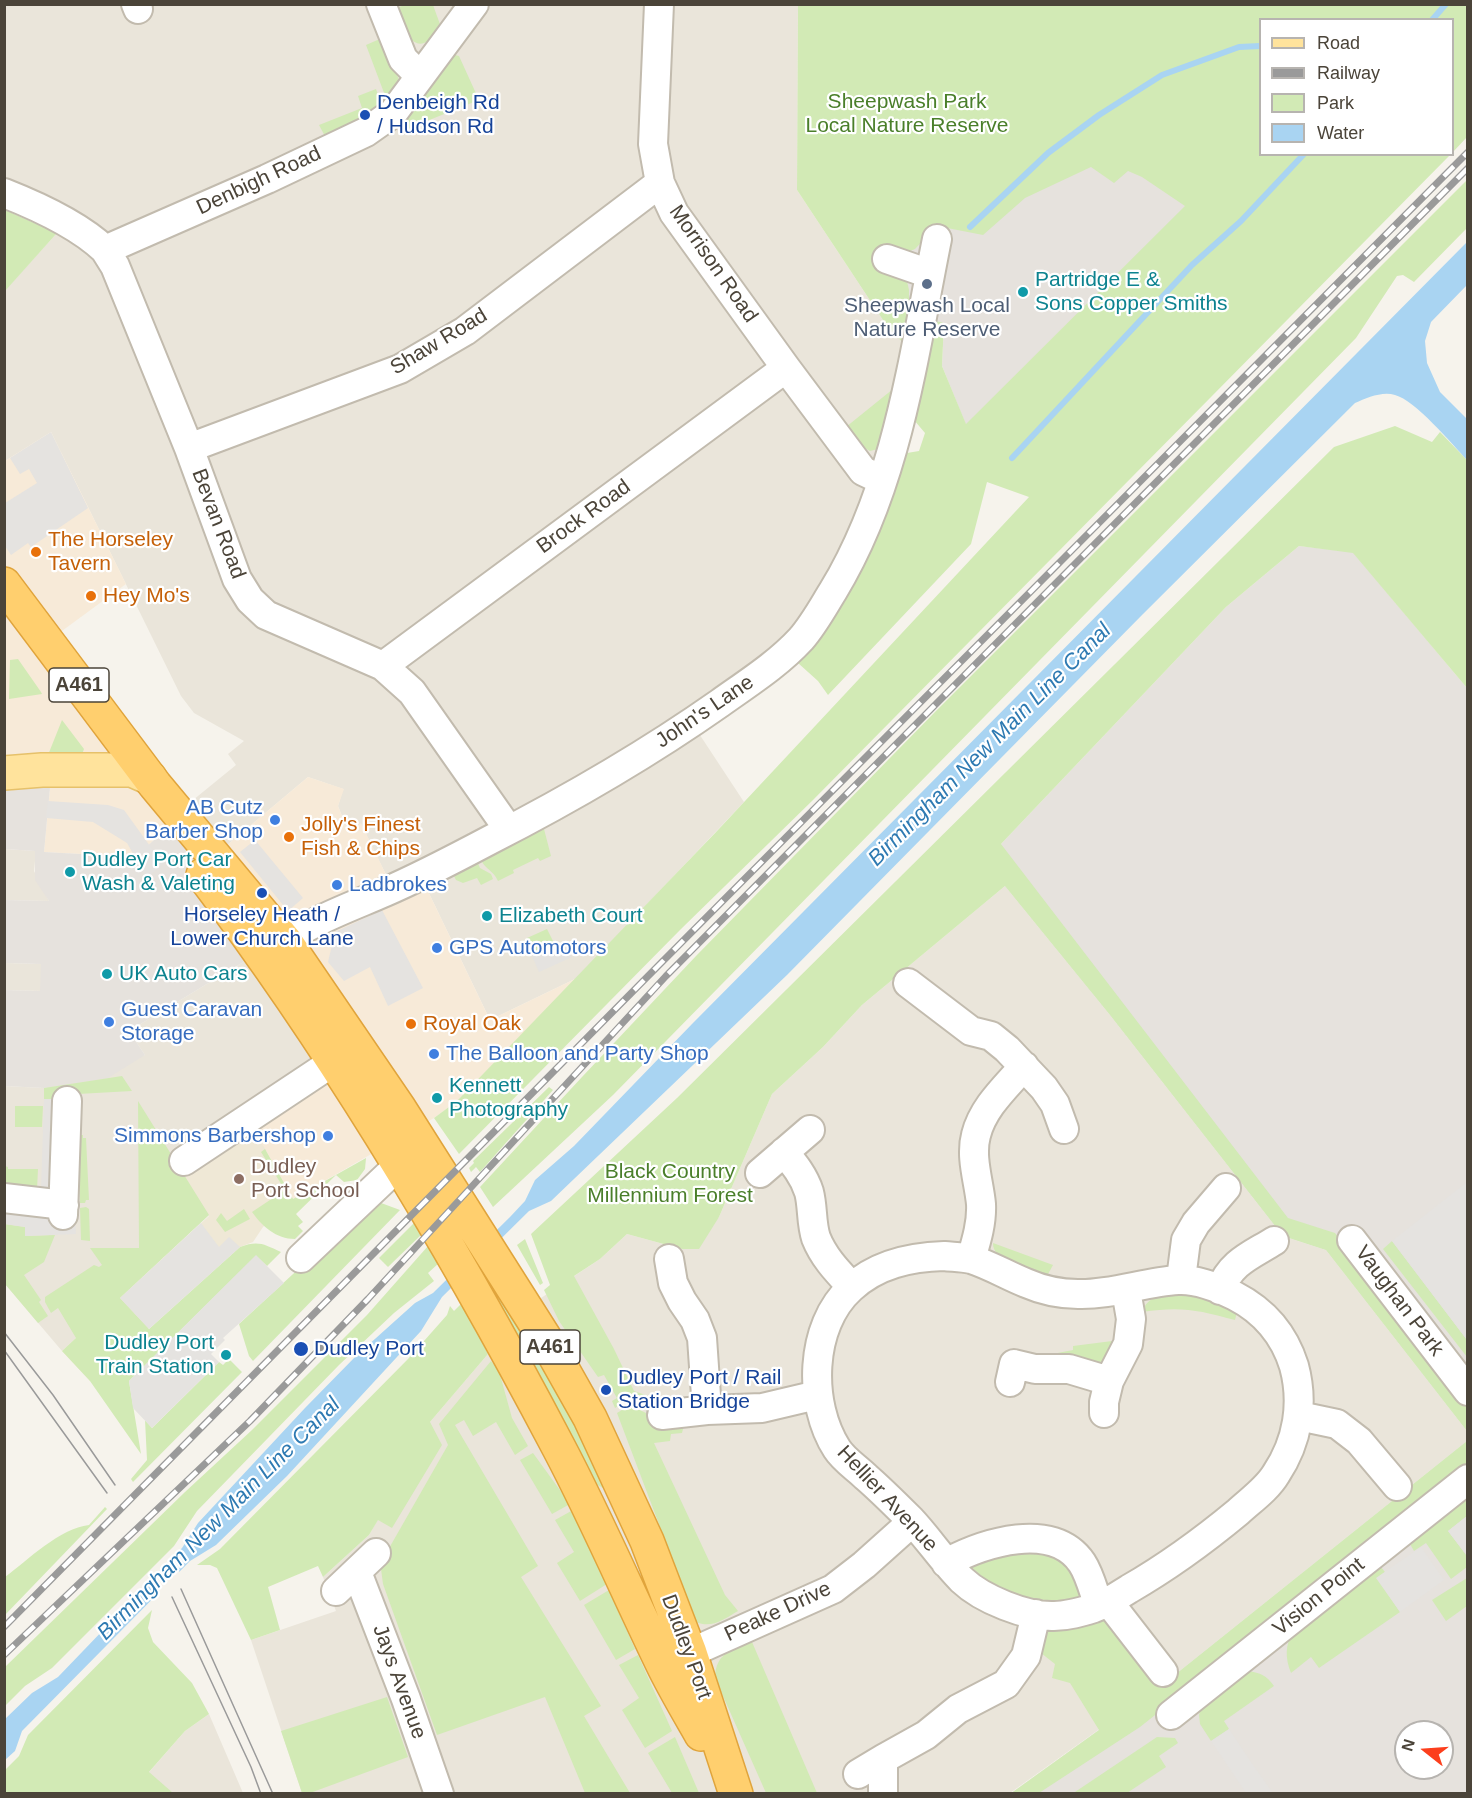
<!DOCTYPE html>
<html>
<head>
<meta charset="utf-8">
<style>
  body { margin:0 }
  #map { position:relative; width:1472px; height:1798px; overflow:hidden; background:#f6f3ec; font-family:Arial,sans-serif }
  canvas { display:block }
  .frame { position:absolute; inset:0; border:6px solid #4b4439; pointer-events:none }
  .legend { position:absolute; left:1259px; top:18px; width:195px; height:138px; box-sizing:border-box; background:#fff; border:2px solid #b7b4b0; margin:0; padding:8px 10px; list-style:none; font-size:18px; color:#4b4439 }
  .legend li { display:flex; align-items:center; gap:12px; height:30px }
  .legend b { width:30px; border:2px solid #b7b4b0 }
  .north { position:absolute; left:1394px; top:1720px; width:60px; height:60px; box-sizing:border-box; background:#fff; border:2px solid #b7b4b0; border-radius:50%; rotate:287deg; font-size:16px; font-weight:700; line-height:24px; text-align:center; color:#4b4439 }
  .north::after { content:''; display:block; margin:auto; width:21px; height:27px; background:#fc3f1d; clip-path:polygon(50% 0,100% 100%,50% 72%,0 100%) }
</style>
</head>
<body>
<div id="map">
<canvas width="1472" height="1798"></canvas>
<div class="frame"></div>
<ul class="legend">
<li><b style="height:8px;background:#ffe39c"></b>Road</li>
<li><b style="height:8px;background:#9a9a9a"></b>Railway</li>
<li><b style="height:16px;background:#d2eab5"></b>Park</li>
<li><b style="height:16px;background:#a9d4f2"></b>Water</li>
</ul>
<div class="north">N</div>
</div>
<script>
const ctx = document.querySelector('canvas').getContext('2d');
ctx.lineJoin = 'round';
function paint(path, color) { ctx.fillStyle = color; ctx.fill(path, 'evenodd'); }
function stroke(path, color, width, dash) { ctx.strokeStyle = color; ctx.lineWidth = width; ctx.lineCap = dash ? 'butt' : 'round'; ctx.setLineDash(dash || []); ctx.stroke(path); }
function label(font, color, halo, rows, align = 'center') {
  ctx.font = font + ' Arial,sans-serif'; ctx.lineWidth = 4.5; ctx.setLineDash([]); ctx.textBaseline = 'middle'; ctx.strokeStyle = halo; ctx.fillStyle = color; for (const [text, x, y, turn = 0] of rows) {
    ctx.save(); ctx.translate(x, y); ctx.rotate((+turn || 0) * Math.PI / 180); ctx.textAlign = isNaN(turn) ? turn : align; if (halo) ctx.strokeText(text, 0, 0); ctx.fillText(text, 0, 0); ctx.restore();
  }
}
paint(new Path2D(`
  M5,5h793l-1,185 88,133 32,24 -99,269 -126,107 52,79 -167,176 -87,42 -64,-133 -33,2 -32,-65 -13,7 -10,-25 5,-17 -35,-12 -101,85 -36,-44 65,-53 -8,-11 16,-13 -50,-28 -13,-17 -130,-264 -46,29 -1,-170 53,-58 -52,-40z
  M4,849l32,2 -2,20 15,30 -44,-1z
  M1005,886l105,129 173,221 43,14 141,181v10l-296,237 -161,115h-708l-51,-153 85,-29 -13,-34 46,-42 9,-16 14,8 38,-105 58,-68 30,-23 23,-33 59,-39 27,-25 55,15 37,-32 53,-123 51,-47 39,-42z
  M260,952l90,106 -141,157 -147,136 -57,-67 -1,-198 40,2 101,-33 -16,-24z
  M5,963l36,1v27l-36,-1z
  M209,1714l34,79 -113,1 55,-63z`), '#eae5da');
paint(new Path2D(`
  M51,432l75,152 -86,63 134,175 -39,35 -91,-5 7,-74 -46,-3v-314z
  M308,777l36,12 -6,17 10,25 13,-8 32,66 33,-2 64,133 87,-42 -120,123 -23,17 -141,81 -28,-50 -17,-25 102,-66 -143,-196z`), '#f7ead8');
paint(new Path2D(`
  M1260,133l-294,292 -24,-59 2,-43h-59l-32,-49 68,-52 123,-81z
  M1299,546l54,6 114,136v743l-141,-181 -43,-14 -173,-221 -105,-129 -4,-42 225,-237z
  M5,775l46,2 -7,75 91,5 39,-35 86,130 -131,79 16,24 -37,23 -64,10 -39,-2v-96l35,1 1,-27 -36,-1v-63l44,1 -14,-21v-29l-30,-2z
  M1467,1441v352l-457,1 161,-116zM1406,1732h36v36h-36z`), '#e6e2dd');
paint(new Path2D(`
  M248,1124l17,25 28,50 -30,28 -10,15 -13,5 -150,134 -28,-30 147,-135 -27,-44z`), '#efe8d6');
paint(new Path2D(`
  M405,5h28l8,22c-25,36 -36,6 -45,-19z
  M798,5h669v132l-14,15 -1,-132h-192v134l190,1 -637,645 -132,129 -222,225 -25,-36 23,-17 260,-270 312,-334 -42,-15 -16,62 -143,151 -10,-14 -20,-18c59,-65 81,-129 109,-210l12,-2 6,-18 -11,-13 17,-100 13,3 -2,43 24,58 219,-218 -43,-29 -14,-6 -14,12 -23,-16 -66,31 -42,37 -46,-9 -22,23 -14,6 8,35v24l-5,30 -19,-21 -88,-133z
  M382,38l20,49 -13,19 -23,-61z
  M452,54l7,2 20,44 -72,29 -7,-15z
  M376,89l7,20 -56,31 -8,-15 43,-17 -4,-12z
  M1467,180v48l-53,54 -11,-7 -6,1 -41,62 -743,757 -120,112 -13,-20 102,-110 114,-121 239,-244z
  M5,210l52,23 -52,58z
  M898,385l-16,63 -12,3 -11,-6 -13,-18z
  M1395,426l37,16 8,-10 27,28v228l-114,-135 -54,-7 -73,61 -225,237 287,374 47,15 132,170v28l-141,-181 -43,-14 -173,-221 -105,-129 -143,119 -39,42 -51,47 -53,123 -20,32h-17l-55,-15 -27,25 -26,17 40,73 20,42 20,7 -5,7 -19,-7 -15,10 -3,-7 5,-3 -13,-23 -6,2 -39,-56 -15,-31 6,-5 -19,-51 146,-136 657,-651z
  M18,659l23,33 1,2 -33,5 1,-39z
  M62,720l22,29 -3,8 -33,-2z
  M544,829l7,27 -11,5 -2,-3 -25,12 1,3 -16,8c-5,-11 -13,-12 -17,-21z
  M477,861l3,7 11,6 2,5 -12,6 -4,-7 -14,5 -7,-3 -3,-6z
  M547,929l8,16 -20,9 -8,-16z
  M122,1076l10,15 -54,3v5h-34v-11z
  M549,1087l4,3 -73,82 -4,-5 -5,5 -2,-4 5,-5 -1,-2z
  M138,1101l71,114 -89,83 29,31 91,-82c18,-7 24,-3 41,5l-14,14 -11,-10 -127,125 12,73 -51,-73 -28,-30 14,-13 -18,-30 -7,5 -6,-11v-5l49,-32 5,2 3,-2 -12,-17h49z
  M15,1106h28l-1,21h-27z
  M77,1135h6v3h3l3,62h-3l-1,3h-5z
  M265,1149l28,50 73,-41 -1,11 -8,11 -13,2 -8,-7 -40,39 7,8 -5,4 5,5 -8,8c-19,0 -33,-13 -43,-27l33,-22 -24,-38z
  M5,1166l3,1v2h30l-1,21 -32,-4z
  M373,1200l27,10 -147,151 -4,-5 -10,-32z
  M86,1207l3,2 1,32 -9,-1 -1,-32z
  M244,1209l6,10 -25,13 -9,-12 5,-7 6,8z
  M414,1223l7,12 -33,32 -9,-9z
  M4,1224l21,3 1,9 29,-1 -11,27 -20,13 17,25 -2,2 9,14 -10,7 -33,-39z
  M525,1239l18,44 -3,2 -23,-40z
  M1392,1241l75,99v17l-84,-108z
  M993,1243l60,22 -6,11c-15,-5 -55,-14 -54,-33z
  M428,1246l11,17 -11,10 6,8 -40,32 -55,52 -142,146 -23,35 -122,122 -27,18 -20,20v-39l180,-175 67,-62 115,-115z
  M503,1292l99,183 3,10 -2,3 -9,-5 -103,-183z
  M1184,1294l26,5 27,13 -2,8c-37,-10 -54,-14 -93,-8 7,-19 25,-17 42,-18z
  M462,1303l26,51 -58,68 12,23 -50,83 -14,-8 -9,15 -46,42 -5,-11 -50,21 12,43 -29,10 -34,-72 -7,-3h-13l23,-16 188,-190 39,-44 3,-9 4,5z
  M1120,1340c-8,12 -12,22 -28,25l-50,-9 31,-6v-4z
  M229,1359l13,13 -109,110 -2,-3 16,-19 -2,-40 7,8 67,-66 4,3z
  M491,1361l8,10 13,47 16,28 -13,9 -19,-33 -23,14 -9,-16 -9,5 83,141 -17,11 80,129 -17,10 46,77h-45l-40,-96 -108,38 -54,-151 -2,-15 3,-12 64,-112 -9,-21z
  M630,1405l18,9 1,3 35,8 -2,8 -11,1 -1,7 -16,2 71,152 13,16c-14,8 -26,18 -42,11l-79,-209z
  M1467,1441v27l-327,259 -101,66 -29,1 89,-64 -29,-47 -18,-5 3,-14 -14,-11 4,-16 4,-6 44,-7 19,-8 59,62z
  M533,1453l37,51 -18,10 -32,-54z
  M1467,1492v24l-19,15 19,25v11l-16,12 -25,-36 -12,8 -4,-7v-6z
  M105,1507l2,2 -102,106v-38c23,-17 55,-49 84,-52z
  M573,1510l34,74 -27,17 -23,-38 17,-11 -19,-32z
  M1033,1548l40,13 11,36c-45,9 -87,0 -118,-36z
  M1380,1566l5,6 -8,6 23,34 -81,56 -8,-11 -20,16c-6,-15 -6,-28 2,-41z
  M1467,1578v28l-21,15 -14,-21z
  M609,1590l26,59 -19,11 -32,-55z
  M152,1610l-4,18 5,14 39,41 17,31 -24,17 -36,41 24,21h-168v-23l14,-14 9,-21z
  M752,1642l65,151h-51l-51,-115c1,-26 16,-27 37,-36z
  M638,1655l34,76 -27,17 -23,-38 17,-12 -20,-33z
  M1248,1671c13,2 18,4 26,15l-50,35 5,8 -18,12 -11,-17 -1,-9 3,-10z
  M387,1697l21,60 -98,36h-8l-21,-62z
  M675,1737l24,56h-27l-24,-40z
  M1157,1737l18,1 3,5 -19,13 7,11 -39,26h-51l-1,-1z`), '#d2eab5');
paint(new Path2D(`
  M51,432l37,76 -57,39 -3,-4 -17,12 -6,-9v-43l32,-20 -8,-14 -9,5 -10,-16z
  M48,801l60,4 16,5 39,54 -16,14 -20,-35 -34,-21 -47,-4z
  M255,840l48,58 -15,13 -48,-59z
  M382,910l41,78 -35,18 -18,-39 -26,14 -16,-19 7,-30z
  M564,941l8,16 -33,15 -7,-16z
  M44,1099h15l-2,91h-16z
  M1467,1182v158l-75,-99z
  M5,1205l22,2v9l48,-1 1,19 -51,2v-9l-20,-3z
  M201,1223l18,24 10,-10 11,10 -91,82 -29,-31z
  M256,1255l28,28 -61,55 2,2 -14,14 8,8 -67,66 -19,-20 -4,-27z
  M1467,1516v40l-19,-25z
  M1421,1547l23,33 -44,32 -24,-34z
  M1229,1729l24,36 20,28h-27l-35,-52z`), '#e5e3e0');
paint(new Path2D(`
  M1467,242v43l-36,37 -6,19 2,22 13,29 27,27v41c-15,-16 -52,-60 -72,-65 -13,-4 -28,3 -40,8l-212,211 -356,361 -236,226 -22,10 -87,86 -21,34 -134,145 -71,69 -26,16 -168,170 -7,20 -10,9v-41l27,-26 26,-16 124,-129 16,-25 107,-115 51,-52 59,-53 18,-10 77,-76 15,-16 10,-21 39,-34 118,-122z`), '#a9d4f2');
paint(new Path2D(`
  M171,1555l10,20 -24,24 -10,-19z`), '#f6f3ec');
stroke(new Path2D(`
  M1432,20l14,-16
  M970,227l78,-74 51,-38 63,-40 77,-28 21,-1
  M1012,458l180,-193 49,-44 63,-67`), '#a9d4f2', 6);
const minor = new Path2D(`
  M136,4l2,5
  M381,4l22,55 17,17
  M659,4l-6,140 7,39 14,30 112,155 77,103 19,9
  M4,193c33,13 76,33 101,57l162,-71 99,-47 27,-19 81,-109
  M105,250l10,16 74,182 48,131 13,21 16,15 117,51 29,26 97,138
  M887,259l43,15
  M189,448l211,-79 65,-38 195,-148
  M383,666l403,-298
  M283,960l-4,-7v-7c28,-24 72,-39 106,-54 35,-15 69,-33 103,-51 80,-41 158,-86 232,-138 28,-20 58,-39 81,-64 13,-15 22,-32 32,-48 64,-105 80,-233 104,-352
  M908,983l63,48 20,5 16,13 37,39 11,16 9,25
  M784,1152c10,12 20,24 25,40 4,15 2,31 7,46 8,20 22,34 36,49
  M184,1161l149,-99
  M760,1173l50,-43
  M4,1198l60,7
  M63,1215l4,-114
  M1352,1240l116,151
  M944,1256c9,1 18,1 27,3 19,6 37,17 55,24 16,7 35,11 52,11 34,1 66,-12 100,-14 18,-1 41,8 57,16 29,15 49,38 59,70 10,37 4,75 -18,108 -9,15 -25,26 -38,38 -35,29 -69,54 -109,77 -11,7 -23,15 -35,19 -13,4 -26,8 -40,8 -28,1 -72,-17 -92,-36 -19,-19 -34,-42 -52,-61 -14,-14 -29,-29 -44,-42 -9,-9 -22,-17 -29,-28 -29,-45 -28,-123 14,-161 26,-24 59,-31 93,-32z
  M301,1258l97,-92 19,-13
  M669,1259l4,24 9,18 13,19 7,18 5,72
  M971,1259c5,-17 11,-36 10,-55 -2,-22 -11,-47 -5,-69 7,-28 30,-48 48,-69
  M1181,1279l5,-39 10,-17 30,-35
  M1220,1290c11,-28 30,-34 54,-49
  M1010,1382l4,-18 21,5h34l40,12
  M1104,1413v-11l5,-21 19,-37 3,-25 -5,-29
  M662,1415l45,-5 55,-2 55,-13
  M1299,1416l38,8 22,17 38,45
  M946,1563c37,-20 107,-43 136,0 8,12 12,30 17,43
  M357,1572l49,127 33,95
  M336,1591l40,-38
  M1108,1601l55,71
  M672,1665l18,-12 143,-64 31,-24 48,-43
  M1171,1715l297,-236
  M883,1759l43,-24 32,-26 48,-25 20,-28 10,-42
  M858,1774l25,-15v34`);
const major = new Path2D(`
  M4,773l38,-3h90l18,8`);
const highway = new Path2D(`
  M4,584l151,201 130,156 114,167 147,232 44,78 57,123 43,112 46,141
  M203,875c135,178 252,375 356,573 38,72 70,147 106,221 11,22 24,44 36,65`);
stroke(minor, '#c2bbae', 32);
stroke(major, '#e6c16a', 36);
stroke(highway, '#e0a43c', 36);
stroke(minor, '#fff', 28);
stroke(major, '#ffe39c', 33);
stroke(highway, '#ffcf6e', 33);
stroke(new Path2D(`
  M4,1332l49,63 62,90
  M4,1350l103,143
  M181,1589l92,205
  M172,1597l79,170 10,27`), '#9a9a9a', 1.5);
const rail = new Path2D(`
  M4,1627l654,-661 810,-814
  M4,1655l246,-234 118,-122 298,-323 802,-808`);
stroke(rail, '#9a9a9a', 7);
stroke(rail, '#fff', 4.5, [14]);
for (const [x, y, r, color] of [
  [365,115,6,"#1a4fb4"],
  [927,284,6,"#5c6f8a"],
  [1023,292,6,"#0f9aa8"],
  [36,552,6,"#e8710a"],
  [91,596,6,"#e8710a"],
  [275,820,6,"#3f7fe0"],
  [289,837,6,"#e8710a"],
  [70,872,6,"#0f9aa8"],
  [337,885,6,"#3f7fe0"],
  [262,893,6,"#1a4fb4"],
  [487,916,6,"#0f9aa8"],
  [437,948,6,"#3f7fe0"],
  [107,974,6,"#0f9aa8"],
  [109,1022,6,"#3f7fe0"],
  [411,1024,6,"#e8710a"],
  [434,1054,6,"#3f7fe0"],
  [437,1098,6,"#0f9aa8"],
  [328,1136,6,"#3f7fe0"],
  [239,1179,6,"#8d6e63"],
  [301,1349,8,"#1a4fb4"],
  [226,1355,6,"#0f9aa8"],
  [606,1390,6,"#1a4fb4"]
]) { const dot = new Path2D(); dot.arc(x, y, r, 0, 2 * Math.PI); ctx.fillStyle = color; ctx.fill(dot); stroke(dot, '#fff', 2); }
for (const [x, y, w] of [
  [79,685,60],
  [550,1347,60]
]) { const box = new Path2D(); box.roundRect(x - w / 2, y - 17, w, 34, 4.5); ctx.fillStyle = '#fff'; ctx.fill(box); stroke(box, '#4b4439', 1.5); }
label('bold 20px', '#4b4439', null, [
  ["A461",79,685],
  ["A461",550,1347]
]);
label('21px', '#4a7f2a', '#fff', [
  ["Sheepwash Park",907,102],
  ["Local Nature Reserve",907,126],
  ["Black Country",670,1172],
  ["Millennium Forest",670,1196]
]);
label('21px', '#164399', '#fff', [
  ["Denbeigh Rd",377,103],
  ["/ Hudson Rd",377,127],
  ["Horseley Heath /",262,915,"center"],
  ["Lower Church Lane",262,939,"center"],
  ["Dudley Port",314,1349],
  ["Dudley Port / Rail",618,1378],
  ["Station Bridge",618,1402]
], 'left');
label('21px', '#4b4439', '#fff', [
  ["Denbigh Road",259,181,-25],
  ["Morrison Road",713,264,55],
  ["Shaw Road",439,342,-31],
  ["Brock Road",584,517,-36],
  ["Bevan Road",218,524,69],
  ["John's Lane",705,712,-34],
  ["Vaughan Park",1399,1301,53],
  ["Hellier Avenue",887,1499,47],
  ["Vision Point",1319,1597,-39],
  ["Peake Drive",778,1612,-25],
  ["Dudley Port",686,1647,70],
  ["Jays Avenue",399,1682,70]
]);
label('21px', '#0d838f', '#fff', [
  ["Partridge E &",1035,280],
  ["Sons Copper Smiths",1035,304],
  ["Dudley Port Car",82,860],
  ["Wash & Valeting",82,884],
  ["Elizabeth Court",499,916],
  ["UK Auto Cars",119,974],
  ["Kennett",449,1086],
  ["Photography",449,1110],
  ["Dudley Port",214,1343,"right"],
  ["Train Station",214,1367,"right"]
], 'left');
label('21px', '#4e5e75', '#fff', [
  ["Sheepwash Local",927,306],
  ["Nature Reserve",927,330]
]);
label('21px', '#c56008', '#fff', [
  ["The Horseley",48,540],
  ["Tavern",48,564],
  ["Hey Mo's",103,596],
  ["Jolly's Finest",301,825],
  ["Fish & Chips",301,849],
  ["Royal Oak",423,1024]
], 'left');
label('21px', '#366cbe', '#fff', [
  ["AB Cutz",263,808,"right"],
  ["Barber Shop",263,832,"right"],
  ["Ladbrokes",349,885],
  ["GPS Automotors",449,948],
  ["Guest Caravan",121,1010],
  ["Storage",121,1034],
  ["The Balloon and Party Shop",446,1054],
  ["Simmons Barbershop",316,1136,"right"]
], 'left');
label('21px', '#785e54', '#fff', [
  ["Dudley",251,1167],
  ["Port School",251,1191]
], 'left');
label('italic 22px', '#2e7ab2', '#fff', [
  ["Birmingham New Main Line Canal",990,745,-45],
  ["Birmingham New Main Line Canal",219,1519,-45]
]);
</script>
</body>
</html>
